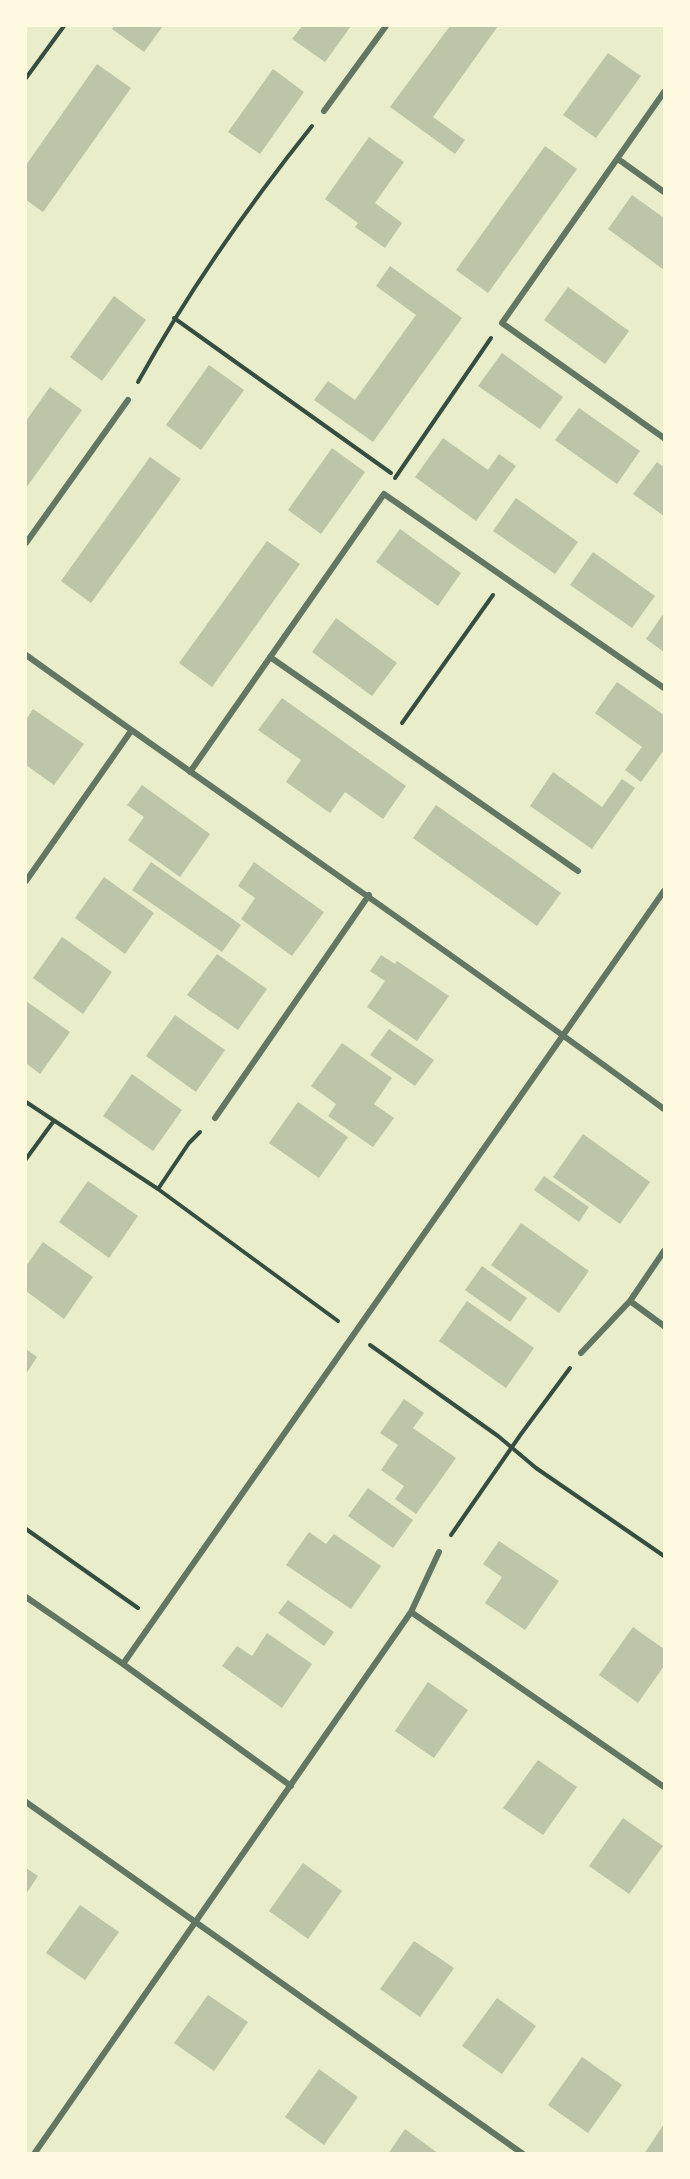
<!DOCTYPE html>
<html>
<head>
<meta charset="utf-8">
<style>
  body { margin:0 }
  #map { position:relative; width:690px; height:2179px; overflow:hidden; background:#e9edc9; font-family:Poppins,sans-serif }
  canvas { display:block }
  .frame { position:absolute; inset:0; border:27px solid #fefae0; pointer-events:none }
</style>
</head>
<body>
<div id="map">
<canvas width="690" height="2179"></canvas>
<div class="frame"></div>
</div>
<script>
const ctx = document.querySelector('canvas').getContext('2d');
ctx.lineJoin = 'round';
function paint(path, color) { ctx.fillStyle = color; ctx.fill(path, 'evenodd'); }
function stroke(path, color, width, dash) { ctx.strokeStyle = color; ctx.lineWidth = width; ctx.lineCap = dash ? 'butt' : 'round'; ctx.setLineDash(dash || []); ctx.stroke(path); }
paint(new Path2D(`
  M114,26h49l-19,26 -32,-23z
  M302,26h49l-26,36 -33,-23z
  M450,26h48l-65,91 32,23 -10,14 -65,-47z
  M608,53l33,23 -45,62 -33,-23z
  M97,64l34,24 -88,124 -17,-12v-35z
  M273,69l31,23 -44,62 -32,-22z
  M369,137l35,25 -29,41 27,20 -17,25 -30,-21 3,-4 -33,-24z
  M545,146l32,23 -89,124 -32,-23z
  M632,195l32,23v52l-56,-41z
  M390,266l72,52 -89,124 -59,-42 14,-19 27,19 61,-85 -40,-29z
  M568,287l61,44 -24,33 -61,-44z
  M114,296l32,24 -44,61 -32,-24z
  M502,353l61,44 -23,32 -62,-43z
  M209,365l35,25 -43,60 -35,-25z
  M50,387l32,23 -56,78v-67z
  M579,408l61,43 -23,33 -62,-44z
  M443,438l45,32 11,-16 17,12 -40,55 -61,-44z
  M332,448l33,24 -44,62 -33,-24z
  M150,457l31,22 -90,124 -30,-22z
  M657,462l7,5v49l-31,-22z
  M516,498l62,44 -23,32 -62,-43z
  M400,529l61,44 -23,33 -62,-44z
  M267,541l33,23 -88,123 -33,-24z
  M593,552l62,44 -23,32 -62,-43z
  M664,613v39l-18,-13z
  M336,618l61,45 -25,33 -60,-44z
  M617,682l47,33v35l-23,32 -16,-12 17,-23 -47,-34z
  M282,698l124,88 -23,33 -38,-27 -15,21 -44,-31 15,-22 -43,-30z
  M33,709l51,35 -30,41 -28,-20v-45z
  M553,772l49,35 20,-28 13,9 -43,61 -62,-43z
  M142,785l68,49 -30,43 -52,-37 16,-23 -17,-12z
  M436,805l125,88 -24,33 -124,-88z
  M151,862l90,63 -19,27 -90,-62z
  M254,862l70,50 -32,44 -51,-37 14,-21 -17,-12z
  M104,877l50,36 -29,41 -50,-36z
  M62,937l50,35 -29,42 -50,-36z
  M217,954l50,35 -29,41 -51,-35z
  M381,955l14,9 2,-3 52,35 -32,45 -50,-34 18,-26 -15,-10z
  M26,1001l44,31 -30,42 -14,-11z
  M175,1015l50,35 -29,42 -50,-36z
  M389,1029l45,31 -19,26 -45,-31z
  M342,1043l50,35 -18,26 20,14 -21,29 -45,-31 8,-12 -25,-18z
  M132,1074l50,36 -29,41 -50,-35z
  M298,1102l50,35 -29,41 -50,-35z
  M583,1134l67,48 -30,42 -67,-47z
  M544,1176l45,31 -10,15 -45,-32z
  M88,1181l50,35 -29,42 -50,-36z
  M521,1223l68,48 -30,42 -68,-48z
  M43,1242l50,35 -29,42 -38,-28v-25z
  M482,1266l45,32 -17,24 -45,-32z
  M467,1301l67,47 -28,40 -67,-47z
  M26,1349l11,8 -11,17z
  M404,1399l20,14 -11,15 43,30 -40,56 -21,-15 9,-13 -23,-16 17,-25 -18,-12z
  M368,1488l45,32 -20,28 -45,-32z
  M309,1532l17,12 8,-10 47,32 -30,43 -65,-44z
  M499,1541l60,40 -34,49 -40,-27 17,-26 -19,-13z
  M288,1600l46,32 -10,14 -46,-33z
  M633,1627l31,22v17l-26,37 -39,-28z
  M267,1633l45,31 -30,44 -60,-42 15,-20 15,10z
  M428,1682l40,28 -34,48 -39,-27z
  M538,1760l39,27 -34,48 -40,-27z
  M623,1818l40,28 -34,48 -40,-28z
  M303,1863l39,28 -34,48 -39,-28z
  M26,1868l12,8 -12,18z
  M80,1905l39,27 -34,48 -39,-27z
  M414,1941l40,27 -34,49 -40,-28z
  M208,1995l40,27 -34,49 -40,-28z
  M497,1998l39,28 -34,48 -40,-28z
  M582,2057l40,28 -34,48 -40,-28z
  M319,2069l39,28 -34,48 -39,-28z
  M664,2124v30h-20z
  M405,2129l34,25h-51z`), '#bcc5a7');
stroke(new Path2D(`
  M26,78l38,-52
  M174,318l217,155
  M138,382c50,-90 110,-176 174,-256
  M395,478l96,-140
  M402,723l91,-128
  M26,1102l132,87 180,132
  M26,1159l27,-37
  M158,1189l31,-46 11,-11
  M370,1345l128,91 38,32 128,88
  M26,1529l112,79
  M451,1535l70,-101 49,-66`), '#344e41', 4);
stroke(new Path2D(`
  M664,92l-162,231 162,115
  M324,111l62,-85
  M618,159l46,33
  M26,543l102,-143
  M26,655c212,152 428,299 638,454
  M270,657l308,214
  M190,772l194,-278 280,194
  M26,881l105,-150
  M215,1118l154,-223
  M664,1251l-34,50 34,25
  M581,1353l49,-52
  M26,1597l97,67 168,122
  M411,1612l253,175
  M123,1664l541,-773
  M26,1802l497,352
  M34,2154l377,-542 28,-60`), '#617663', 6);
</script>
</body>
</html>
